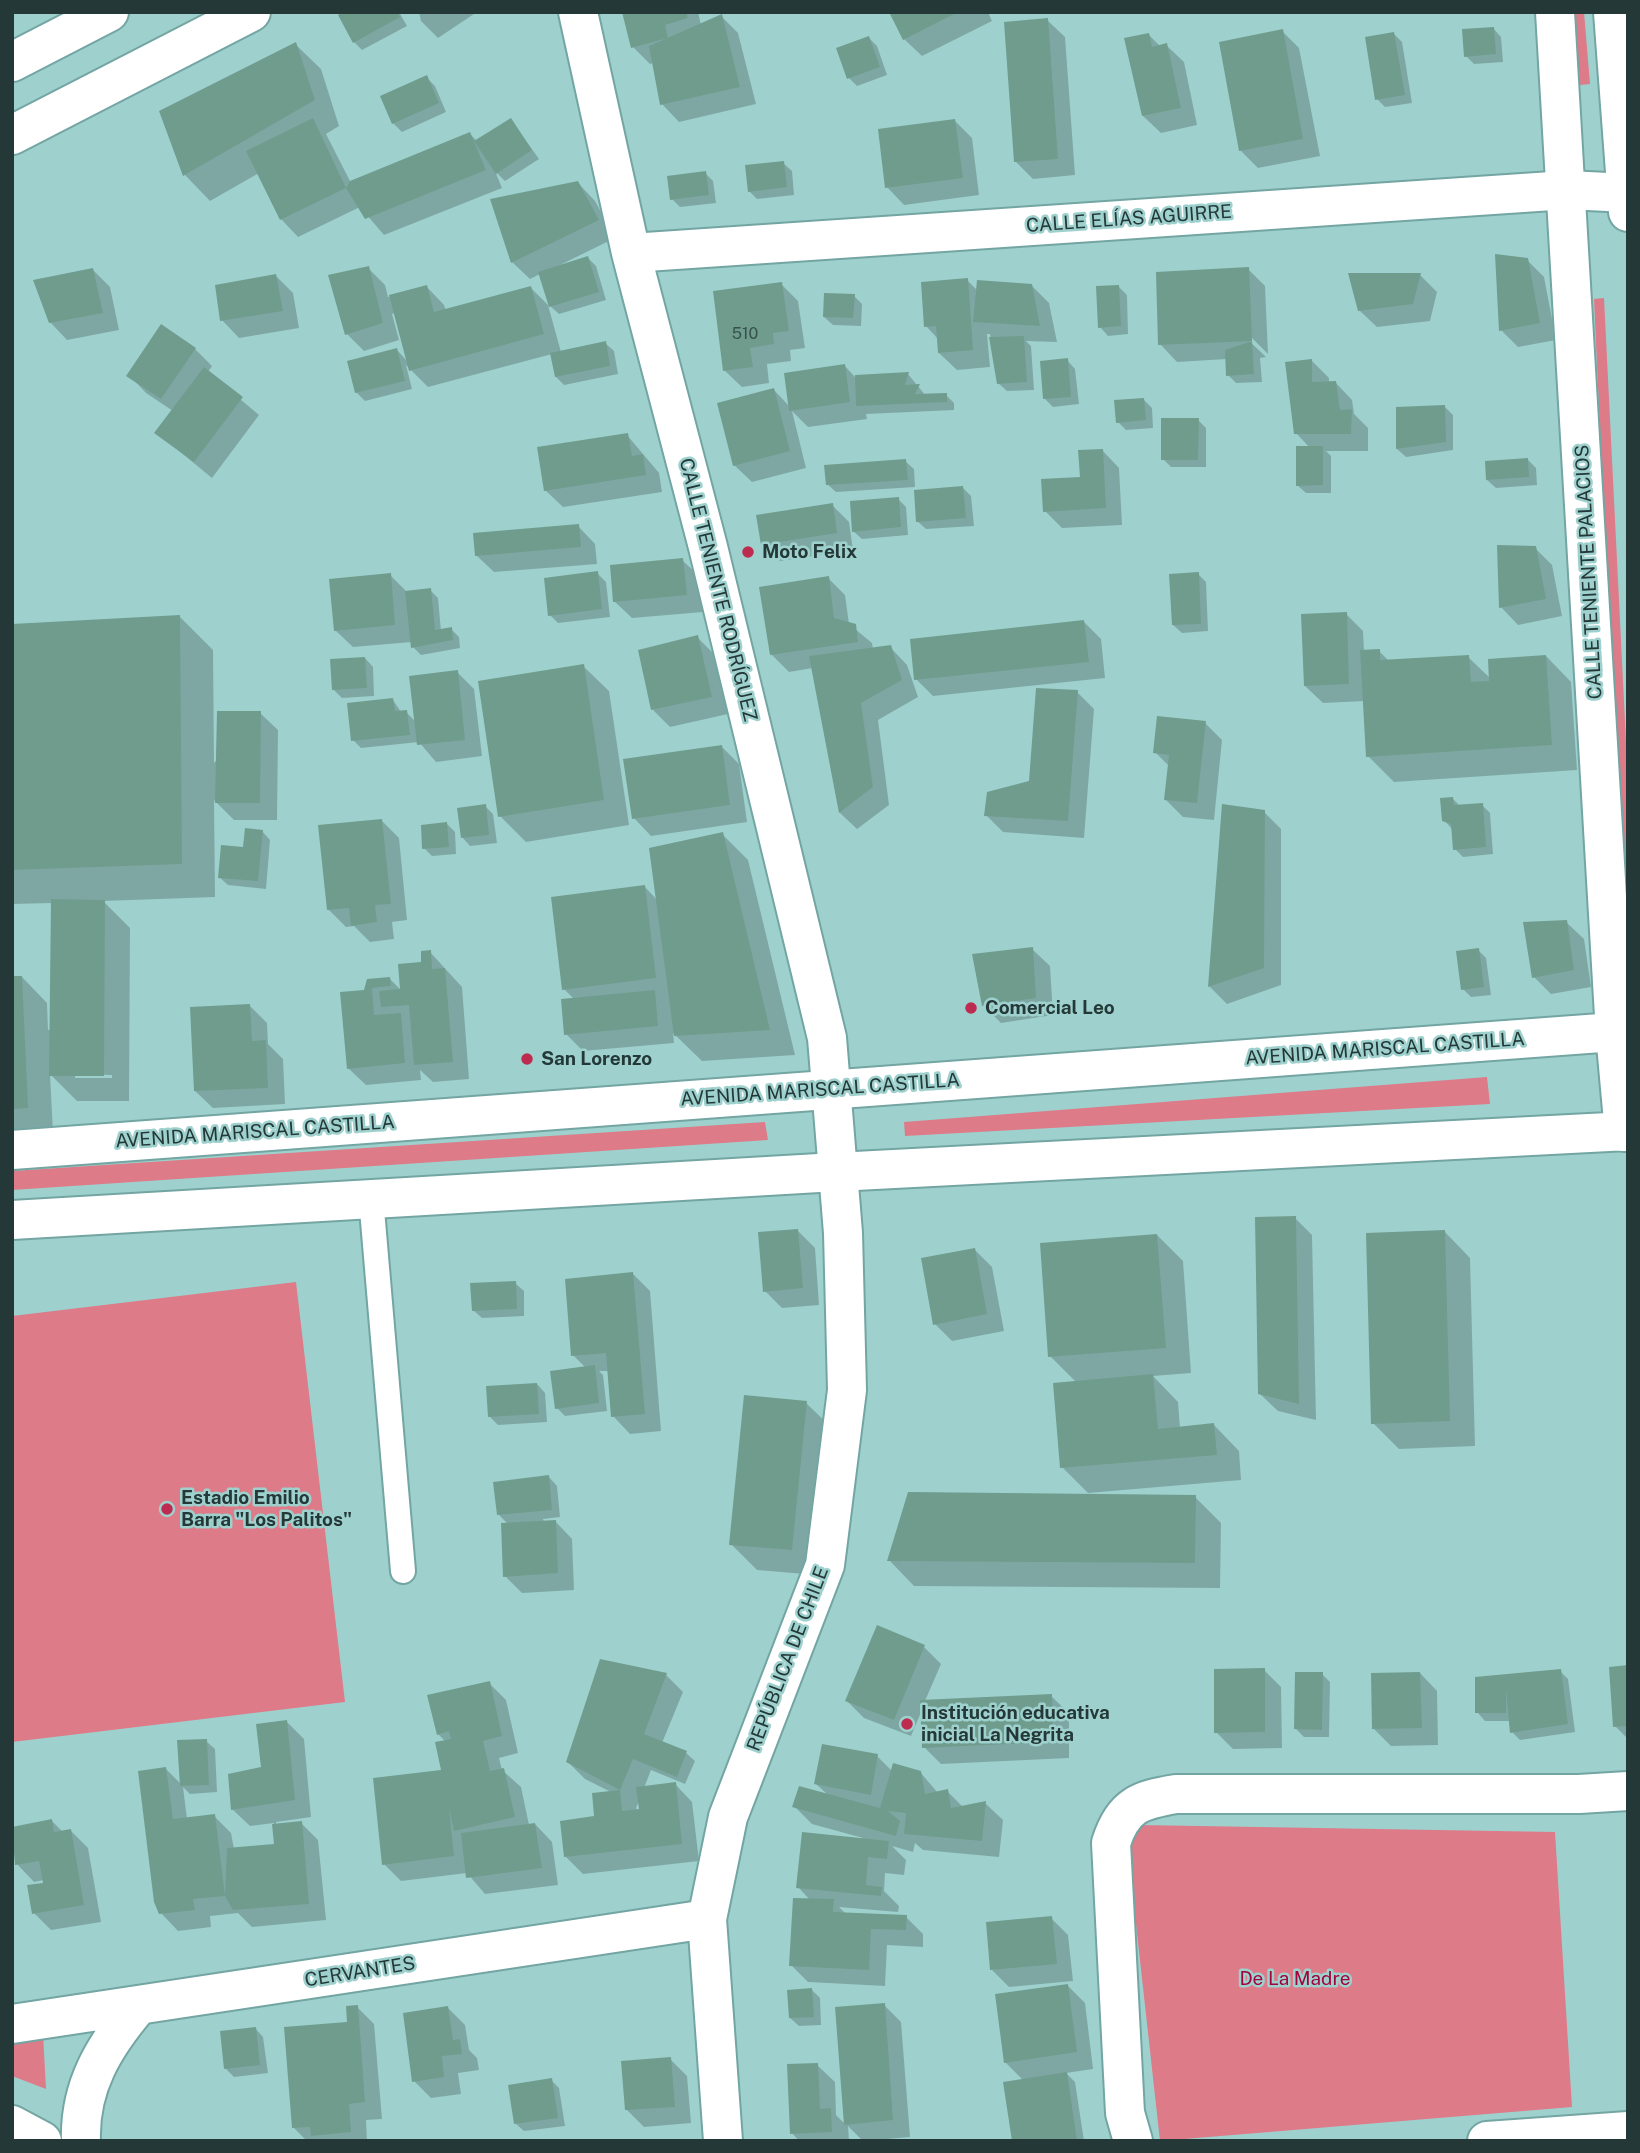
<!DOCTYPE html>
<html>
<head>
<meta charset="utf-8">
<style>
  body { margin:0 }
  #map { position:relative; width:1640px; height:2153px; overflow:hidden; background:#9ed1ce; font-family:"Public Sans",sans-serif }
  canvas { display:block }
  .frame { position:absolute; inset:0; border:14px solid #233837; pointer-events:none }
</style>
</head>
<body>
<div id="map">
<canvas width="1640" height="2153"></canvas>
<div class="frame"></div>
</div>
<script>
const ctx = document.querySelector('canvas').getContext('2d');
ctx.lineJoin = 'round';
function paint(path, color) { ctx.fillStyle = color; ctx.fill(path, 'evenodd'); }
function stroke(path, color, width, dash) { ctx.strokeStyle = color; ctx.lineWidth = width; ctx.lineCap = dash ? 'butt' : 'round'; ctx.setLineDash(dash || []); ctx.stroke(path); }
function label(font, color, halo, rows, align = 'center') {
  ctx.font = font + ' "Public Sans",sans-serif'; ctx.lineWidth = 5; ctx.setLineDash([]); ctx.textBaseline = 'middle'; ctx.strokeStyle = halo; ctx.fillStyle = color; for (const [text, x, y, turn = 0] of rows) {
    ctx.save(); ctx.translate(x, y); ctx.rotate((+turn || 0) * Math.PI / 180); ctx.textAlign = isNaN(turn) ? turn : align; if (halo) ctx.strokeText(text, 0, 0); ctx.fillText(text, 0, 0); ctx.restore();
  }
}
paint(new Path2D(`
  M1575,12h9l6,72 -10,1z
  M1604,298l24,484v172l-4,1 -30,-656z
  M1487,1077l3,27 -585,32 -1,-14z
  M765,1122l3,18 -756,50v-19z
  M296,1282l49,420 -333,40v-426z
  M1140,1825l415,7 17,275 -412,34 -33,-298z
  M42,2016l4,73 -34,-13v-51z`), '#dd7b88');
paint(new Path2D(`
  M347,12h52l8,14 -45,24 -8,-8z
  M419,12h58l-39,26 -17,-17z
  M624,12h74l3,13 20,-9 17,17 18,71 -77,18 -17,-18 -8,-41 -4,1 -17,-17z
  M891,12h97l4,9 -70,35 -18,-17z
  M1047,20l18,17 10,138 -42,4 -17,-17z
  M1493,28l8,9 2,25 -29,2 -8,-8z
  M1282,31l17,17 21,108 -62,12 -17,-17z
  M1394,34l8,8 10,61 -27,4 -8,-8z
  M1149,35l12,12 5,-2 18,17 13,63 -36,8 -18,-17z
  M869,38l8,8 10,29 -30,11 -8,-8z
  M295,44l26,25 18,57 -13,8 25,49 119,-49 7,7 34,-21 28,39 -34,22 -10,-10 7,17 -118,47 -24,-28 -62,30 -17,-18 -22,-46 -49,28 -25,-26 -24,-64z
  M426,77l9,9 11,26 -44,20 -9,-9z
  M955,121l17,17 7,57 -75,10 -17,-18z
  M783,163l9,8 2,24 -37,4 -8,-8z
  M705,173l8,8 3,22 -36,4 -8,-8z
  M578,183l17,18 20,37 -55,27 28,-7 8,8 10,34 -47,14 -9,-8 -10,-32 -10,5 -18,-17z
  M1527,260l17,17 12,63 -38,7 -17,-17z
  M368,268l17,17 3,12 39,-10 17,18 2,6 85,-23 17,17 13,47 44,-9 9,8 4,23 -54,11 -8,-8 -4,-23 -124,33 -22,-22 6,24 -47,12 -9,-9 41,-42 12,13 -13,-50 -4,1 7,26 -35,11 -17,-17z
  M1248,269l17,17 3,68 -21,-21 -3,3 22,21 -6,1 2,24 -26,1 -8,-8 -1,-16 -50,3 -17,-18z
  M93,270l17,17 9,43 -52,10 -17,-18z
  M1420,275l17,17 -7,29 -53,6 -18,-17z
  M276,276l17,17 6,35 -60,10 -17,-18z
  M967,280l10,10 55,-4 17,17 8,39 -31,-1 5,5 3,44 -27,1 -9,-8 -8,-49h-3l3,33 -33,3 -18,-17 -1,-14 -12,-13z
  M781,284l17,17 7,47 -15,2 1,11 -24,3 2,19 -27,4 -18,-17z
  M1118,286l9,9 1,39 -20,2 -8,-9z
  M854,296l8,8 -1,22 -28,-1 -9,-8z
  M195,349l17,17 -4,6 51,43 -47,63 -55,-45 16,-22 -27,-18 -17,-18z
  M1067,360l8,9 4,35 -26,3 -8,-8z
  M1312,361l17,17v5l6,-1 17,18 2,14 14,14v23h-42l5,5v37h-25l-9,-8 13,-37 -14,-15z
  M845,366l10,11 53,-3 18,22 20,-1 8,8v7l-88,4 1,5 -59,8 -16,-16 14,57 -54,14 -18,-17 40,-75 16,17z
  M1144,400l8,8 1,20 -27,2 -8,-8z
  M1445,407l8,8v35l-47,7 -9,-8z
  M1198,420l8,8v39h-35l-8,-8z
  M627,435l32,38 3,19 -99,15 -18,-17z
  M1102,450l17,18 3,57 -60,3 -17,-17 37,-33z
  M1528,460l8,8 1,17 -41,3 -9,-8z
  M905,461l9,8 1,18 -79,5 -9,-8z
  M963,488l8,8 3,30 -48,3 -9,-8z
  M898,499l8,8 2,28 -46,4 -9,-8z
  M832,505l17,17 4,28 -73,11 -17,-17z
  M578,526l17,18 2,20 -103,8 -18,-17z
  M1535,548l17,17 10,51 -44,9 -17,-18z
  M682,560l18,17 3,35 -71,6 -18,-17z
  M597,573l9,9 4,35 -52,6 -8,-8z
  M1198,574l8,8 2,49 -26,2 -9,-8z
  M390,575l17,17 23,-2 8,8 3,33 10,-2 8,8 1,11 -39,7 -8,-8 -1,-5 -59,5 -18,-17z
  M828,578l17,17 4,29 23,19 1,6 17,-2 17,18 11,32 -40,23 11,85 -32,24 -17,-16 -27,-145 -24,4 -18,-18z
  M1346,614l17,17 1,20h15l11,11 78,-5 23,22 55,-23 25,26 6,88 -183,12 -26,-26 -3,-55 -42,2 -18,-17z
  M180,617l33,33 1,113 46,-50 18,17 -1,90h-43l-20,-20 1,97 -112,4 27,27 -1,173h-52l-27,-27 3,59 -41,2v-157l10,-1 25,26 1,27 4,-1 1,-126 -41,1v-278zM75,1074l37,1v3h-37z
  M1084,622l17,17 4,39 -172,18 -17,-17z
  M697,637l18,18 13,59 -58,13 -17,-17z
  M365,658l8,9 1,29 -32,2 -9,-9z
  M583,666l26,25 20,134 -103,17 -26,-26z
  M457,672l17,17 8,67 -46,6 -17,-20 -58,6 -8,-8 40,-40 8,12h5l10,10z
  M1077,692l17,17 -10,129 -81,-6 -17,-17 45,-33z
  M1205,723l17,17 -8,80 -31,-3 -17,-17 3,-34 -14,-14z
  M722,747l17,17 8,58 -96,14 -17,-18z
  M1452,798l8,8 22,-1 8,8 3,41 -30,3 -8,-8 -3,-20 -8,-9z
  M485,806l8,8 4,29 -27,3 -8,-9z
  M1223,806l41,6 17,17v156l-54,19 -17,-17z
  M382,821l17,17 8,82 -15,2 2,17 -24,3 -16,-16 -8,1 -18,-18z
  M447,824l8,8 1,22 -24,2 -8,-8z
  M262,831l8,9 -4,49 -38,-4 -9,-8z
  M722,834l26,26 47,195 -93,6 -29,-28 1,10 -91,8 -17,-17 8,-35 -10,-10 81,-102 13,14z
  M1566,922l18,17 7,48 -40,7 -17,-17z
  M1032,949l18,17 3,49 -52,8 -18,-18z
  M1478,950l8,8 5,37 -20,2 -8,-8z
  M430,952l32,35 7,92 -36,3 -13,-12 1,10 -55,5 -18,-17 21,-87 21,-2 12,12z
  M249,1005l18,18 1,21 15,15 2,45 -72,4 -18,-17z
  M1295,1218l17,17 4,185 -38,-9 -18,-17z
  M798,1231l17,17 4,57 -37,3 -17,-17z
  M1445,1232l25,26 5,188 -76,3 -26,-26z
  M1157,1235l26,26 8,112 -38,3 25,26 2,26 34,-3 25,26 2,29 -153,13 -26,-26 14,-85 -26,-26z
  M975,1250l17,17 12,64 -52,10 -17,-17z
  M633,1274l17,17 11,140 -31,3 -17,-18 -4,-45h-10l4,4 4,36 -42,5 -8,-8 29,-40 -13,-13z
  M515,1283l9,8v25l-42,2 -9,-8z
  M537,1384l8,9 2,29 -49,3 -8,-8z
  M806,1403l26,25 -15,147 -60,-5 -26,-26z
  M549,1477l8,9 3,31 -17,2 1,3 11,-1 17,18 2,51 -52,3 -17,-17 3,-52 -9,-9z
  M1195,1497l26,26 -1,65 -306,-2 -25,-26z
  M924,1647l17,17 -16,37 126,-5 18,17v45l-128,6 -17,-17 -2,-37 -11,26 -47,-18 -17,-17z
  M1628,1667v72l-13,-13z
  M1264,1670l17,17 1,61 -49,1 -17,-17z
  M1560,1671l8,8 7,53 -55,8 -8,-8 -2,-11h-25l-8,-9 -1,-34z
  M1420,1673l17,18 1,54 -47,1 -17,-17z
  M1322,1674l8,8 -1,55h-25l-8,-8z
  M666,1675l17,17 -21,51 24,10 9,8 -10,23 -34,-14 -7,18 31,-4 17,18 7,59 -116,13 -17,-17 45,-65 -26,-13 -17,-17zM640,1799l1,12h-4l-1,-3z
  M489,1683l17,17 12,53 -19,5 3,12 19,17 8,38 6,-1 17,18 6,43 -73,9 -18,-21 -66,8 -17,-17 59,-93 3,-29 -8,-8z
  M287,1722l17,17 7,78 -35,5v3l25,-2 17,17 8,80 -74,7 -14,-14 -28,3 1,11 -33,4 -17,-18 5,-144 15,15 25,-43 9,8 2,43 -27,2 -7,-7 4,32 27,-3 17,17 3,16 42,-4 -2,-22 -24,3 -18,-17 31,-40z
  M877,1756l15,15 28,1 18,21 9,-2 16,16 22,-4 18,17 -4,37 -76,-7 -8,-7 -2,9 -21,-6 14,14 -2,15 -19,-2 -1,18 15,15 -1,6 -59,-5 7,7 60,3 17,17v13l-36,-2 -2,41 -77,-4 -17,-17 19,-65 -12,-13 65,-49 -51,-14 -18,-18 34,-11 -12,-11z
  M52,1821l11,11 8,-1 17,17 13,74 -50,8 -17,-17 10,-33 -10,2 -17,-18 -5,-36z
  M1051,1918l17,17 5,46 -64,6 -17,-17z
  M1068,1986l17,17 8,66 -27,4 9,9 9,59h-71l11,-60 -19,-19z
  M812,1990l8,8 1,27 -22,1 -9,-8z
  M884,2005l17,17 9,115 -47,4 -15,-15 1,15h-50l-7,-8 25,-68 18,17 1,33 10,10 -9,-117z
  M357,2007l17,17 8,95 -16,1 1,21h-60l-13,-13z
  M448,2008l17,17 4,25 8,8 2,12 -21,3 3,21 -30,4 -17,-17z
  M255,2028l8,9 5,36 -34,4 -8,-8z
  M670,2059l17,17 4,47 -47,4 -18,-18z
  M551,2080l8,8 6,38 -41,5 -9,-8z`), '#0003');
paint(new Path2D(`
  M343,12h54l3,5 -47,26 -15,-28z
  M622,12h64l2,6 -23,7 3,13 -37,10z
  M889,12h69l-55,28z
  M722,14l18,73 -80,18 -11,-59z
  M1048,18l10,141 -44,3 -10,-140z
  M1494,27l2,27 -32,3 -2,-28z
  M1283,29l20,110 -64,12 -20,-109z
  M1394,32l11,63 -30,5 -10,-63z
  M1149,33l3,14 15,-4 14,65 -39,8 -18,-78z
  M869,36l11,31 -33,12 -11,-31z
  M296,42l19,58 -132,76 -24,-65z
  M427,75l12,28 -47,21 -12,-28z
  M313,118l33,70 -66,32 -34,-69z
  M511,118l21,32 -36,24 -22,-33z
  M955,119l8,59 -78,10 -7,-59z
  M470,132l16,38 -121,49 -19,-31 4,-7z
  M784,161l3,26 -39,5 -3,-27z
  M706,171l3,24 -39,5 -3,-24z
  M578,181l21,39 -88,43 -21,-64z
  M1495,254l33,4 12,65 -41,8z
  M588,256l11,36 -50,15 -11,-35z
  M369,266l14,57 -38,12 -17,-60z
  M1249,267l3,74 -94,4 -2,-73z
  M93,268l10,45 -54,10 -16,-43z
  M1348,273h73l-8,31 -55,7z
  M276,274l7,37 -63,10 -5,-36z
  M968,278l5,72 -35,3 -2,-27 -12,1 -3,-45z
  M977,280l55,4 8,42 -67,-4z
  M782,282l7,49 -16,2 1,11 -24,4 3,19 -30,4 -10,-80z
  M427,285l7,27 97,-26 13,48 -135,37 -20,-76z
  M1119,285l2,41 -23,2 -2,-42z
  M824,293l31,1 -2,24 -30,-1z
  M161,324l35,24 -35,51 -35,-23z
  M1024,336l3,46 -30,2 -8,-47z
  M606,341l4,25 -55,11 -5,-24z
  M1252,341l2,33 -28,2 -1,-26z
  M397,348l8,33 -50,12 -8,-32z
  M1068,358l3,39 -28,2 -3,-38z
  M1312,359v23l24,-1 4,29 12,-1 -1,25h-57l-9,-72z
  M845,364l5,38 -61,9 -5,-38z
  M204,367l39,30 -49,65 -40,-29z
  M909,372l-4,13 15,-1 -5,10 32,-1v9l-91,4 -1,-31z
  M774,388l16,63 -57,15 -16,-63z
  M1144,398l2,22 -30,3 -2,-23z
  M1445,405l1,37 -50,7v-42z
  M1161,418h38l-1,42h-37z
  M628,433l4,23 11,-2 3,21 -102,16 -7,-44z
  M1296,446h27v39l-27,1z
  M1103,449l3,59 -63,4 -2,-33 39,-2 -2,-27z
  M1528,458l1,19 -43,3 -1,-19z
  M906,459l2,21 -82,5 -2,-20z
  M963,486l3,32 -50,4 -2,-32z
  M899,497l2,30 -49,5 -2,-31z
  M833,503l4,30 -76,12 -5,-30z
  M579,524l2,23 -106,9 -2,-23z
  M1497,545l39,1 10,53 -47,9z
  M683,558l4,37 -74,7 -3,-37z
  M598,571l4,38 -54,7 -4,-38z
  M1199,572l2,52 -29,1 -3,-51z
  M391,573l4,52 -61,6 -5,-52z
  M829,576l5,42 22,6 2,18 -88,13 -11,-68z
  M431,588l4,42 17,-3 1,13 -42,8 -6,-57z
  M1347,612l2,72 -45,2 -3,-72z
  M180,615l2,249 -170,6v-246z
  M1084,620l5,42 -175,18 -4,-41z
  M698,635l14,62 -61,13 -13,-60z
  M891,645l11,35 -41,23 12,84 -34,26 -30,-157z
  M1380,649v11l89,-5 2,27 18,-1 -1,-22 58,-4 6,90 -186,12 -6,-107z
  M365,657l2,31 -35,2 -2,-31z
  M584,664l20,136 -106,17 -20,-136z
  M458,670l7,70 -48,5 -8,-69z
  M1036,688l42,2 -10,131 -84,-5 3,-24 42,-11z
  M393,698l2,13 12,-1 3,25 -59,6 -4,-38z
  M217,711h44l-1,92h-45z
  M1157,716l49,5 -9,82 -33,-3 5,-45 -16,-2z
  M722,745l8,60 -98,14 -9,-60z
  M1453,797l1,8 29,-2 3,44 -33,3 -2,-26 -9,-3 -2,-23z
  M486,804l3,31 -28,3 -4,-30z
  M1222,804l43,6 -1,158 -56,19z
  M382,819l9,85 -16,1 2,17 -26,4 -2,-18 -22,2 -9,-85z
  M447,822l2,25 -27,2 -1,-24z
  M245,828l18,2 -5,51 -40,-3 3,-33 22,2z
  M723,832l47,198 -96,6 -25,-188z
  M645,885l11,93 -94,12 -11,-93z
  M51,899l54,1 -1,176h-55z
  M1567,920l7,50 -42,8 -9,-56z
  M1033,947l3,51 -54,8 -10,-52z
  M1479,948l5,39 -23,3 -5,-39z
  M431,950l1,19 13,-1 8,94 -39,3 -5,-60 -28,2 -2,-16 21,-2 -2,-25 23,-2v-11z
  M12,976h10l6,132 -16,1z
  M390,977l1,9 -19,2 2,27 27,-2 4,50 -58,6 -7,-77 24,-2 3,-11z
  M655,990l3,36 -94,9 -3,-36z
  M250,1004l2,37 14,-1 2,48 -74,3 -4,-84z
  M1296,1216l3,188 -41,-10 -3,-177z
  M798,1229l5,59 -40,4 -5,-60z
  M1445,1230l5,191 -79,3 -5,-191z
  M1157,1234l9,114 -118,9 -8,-114z
  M975,1248l12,66 -54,11 -12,-67z
  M633,1272l12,142 -34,3 -5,-64 -35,3 -6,-77z
  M516,1281l1,28 -45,2 -2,-28z
  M595,1365l4,38 -44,6 -5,-38z
  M1153,1374l5,55 56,-6 3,32 -157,13 -7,-85z
  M537,1383l2,31 -51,3 -2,-31z
  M744,1395l63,6 -15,149 -63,-5z
  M549,1475l3,35 -55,5 -4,-33z
  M908,1492l288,3 -1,68 -308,-2z
  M556,1520l2,53 -55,4 -2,-54z
  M877,1625l48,20 -31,75 -49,-19z
  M600,1659l67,14 -23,61 43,17 -10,26 -44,-18 -13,31 -54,-28z
  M1628,1665v61l-15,1 -4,-60z
  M1265,1668v64l-51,1v-64z
  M1561,1669l7,55 -58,9 -4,-44v24h-31v-36z
  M1295,1672h28l-1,58 -28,-1z
  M1420,1672l2,56 -50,1 -1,-56z
  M490,1681l12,55 -19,5 7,30 14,-3 11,49 -61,14 -5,-23 5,48 -72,9 -9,-87 68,-8 -6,-28 16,-3 -2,-8 -12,4 -10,-40z
  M1052,1694l1,48 -131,6 -2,-48z
  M287,1720l8,80 -64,10 -3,-36 33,-7 -5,-43z
  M207,1739l2,46 -29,1 -3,-46z
  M822,1744l56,10 -7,41 -57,-11z
  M893,1763l28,8 4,23 23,-5 3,19 35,-7 -4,40 -78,-7 2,-21 -18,-2 12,10 -4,15 -104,-29 7,-21 81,22z
  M166,1767l7,52 42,-5 10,82 -32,3 2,11 -36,4 -5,-12 -16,-131z
  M676,1782l6,62 -118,13 -4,-36 34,-5 -2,-23 28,-3 2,21 17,-2 -3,-22z
  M52,1819l2,13 17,-3 13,76 -52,9 -5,-29 16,-2 -4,-22 -24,4 -3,-38z
  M302,1821l7,83 -76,6 -8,-14 2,-48 47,-4 -2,-20z
  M535,1823l7,45 -76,10 -5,-45z
  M802,1832l87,9 -2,18 -19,-2 -2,28 16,2 -1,9 -85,-8z
  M793,1898l41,1 -1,13 74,3 -1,15 -35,-1 -2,41 -80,-4z
  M1052,1916l5,48 -67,6 -4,-48z
  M1068,1984l9,68 -73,11 -9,-69z
  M812,1988l2,29 -25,1 -2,-28z
  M885,2003l8,117 -49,5 -9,-118z
  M358,2005l7,97 -16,2 2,28 -40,4 -1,-9 -18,1 -8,-101 63,-5 -1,-16z
  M448,2006l5,34 7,-1 2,15 -20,2 2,21 -32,5 -9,-69z
  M256,2027l4,38 -36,4 -4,-38z
  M671,2057l4,50 -50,3 -4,-49z
  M818,2063l2,46 11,-1 1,24 -42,2 -3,-70z
  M1067,2072l10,69h-65l-9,-59z
  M552,2078l6,40 -44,6 -6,-39z`), '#6f9c8d');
const lane = new Path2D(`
  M371,1198l32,373`);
const street = new Path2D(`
  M578,12l53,241 77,294 119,491 16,195 4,157 -22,175 -97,252 -21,102 16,222
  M631,253l936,-63 61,3
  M12,2024l695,-105
  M12,2125l30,16
  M81,2141c-2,-54 23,-95 57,-135
  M1133,2141l-8,-28 -14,-270c12,-38 29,-43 65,-49h403l49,-3
  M1487,2141l141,-10`);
const secondary = new Path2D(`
  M1555,12l60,1021 9,99
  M1613,12l15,200
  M12,62l97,-50
  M12,135l239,-123
  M12,1150l1616,-119
  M12,1220l824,-48 792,-41`);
stroke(lane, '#73a5a3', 28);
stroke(street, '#73a5a3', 42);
stroke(secondary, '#73a5a3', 42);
stroke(lane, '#fff', 24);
stroke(street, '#fff', 38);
stroke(secondary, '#fff', 38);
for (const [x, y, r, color] of [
  [748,552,7,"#bd2c50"],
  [971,1008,7,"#bd2c50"],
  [527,1059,7,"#bd2c50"],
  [167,1509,7,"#bd2c50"],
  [907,1724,7,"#bd2c50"]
]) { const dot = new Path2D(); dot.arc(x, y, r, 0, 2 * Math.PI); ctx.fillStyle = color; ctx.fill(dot); stroke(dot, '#9ed1ce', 2.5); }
label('16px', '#36514c', null, [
  ["510",745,334]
]);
label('19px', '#233837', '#9ed1ce', [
  ["CALLE ELÍAS AGUIRRE",1129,219,-4],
  ["CALLE TENIENTE PALACIOS",1589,572,-93],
  ["CALLE TENIENTE RODRÍGUEZ",718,590,76],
  ["AVENIDA MARISCAL CASTILLA",1385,1049,-4],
  ["AVENIDA MARISCAL CASTILLA",820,1090,-4],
  ["AVENIDA MARISCAL CASTILLA",255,1132,-4],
  ["REPÚBLICA DE CHILE",788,1659,-69],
  ["CERVANTES",360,1972,-9]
]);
label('bold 19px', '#233837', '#9ed1ce', [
  ["Moto Felix",762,552],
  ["Comercial Leo",985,1008],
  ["San Lorenzo",541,1059],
  ["Estadio Emilio",181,1498],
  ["Barra \"Los Palitos\"",181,1520],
  ["Institución educativa",921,1713],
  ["inicial La Negrita",921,1735]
], 'left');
label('19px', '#a0043a', '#9ed1ce', [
  ["De La Madre",1295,1979]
]);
</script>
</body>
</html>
